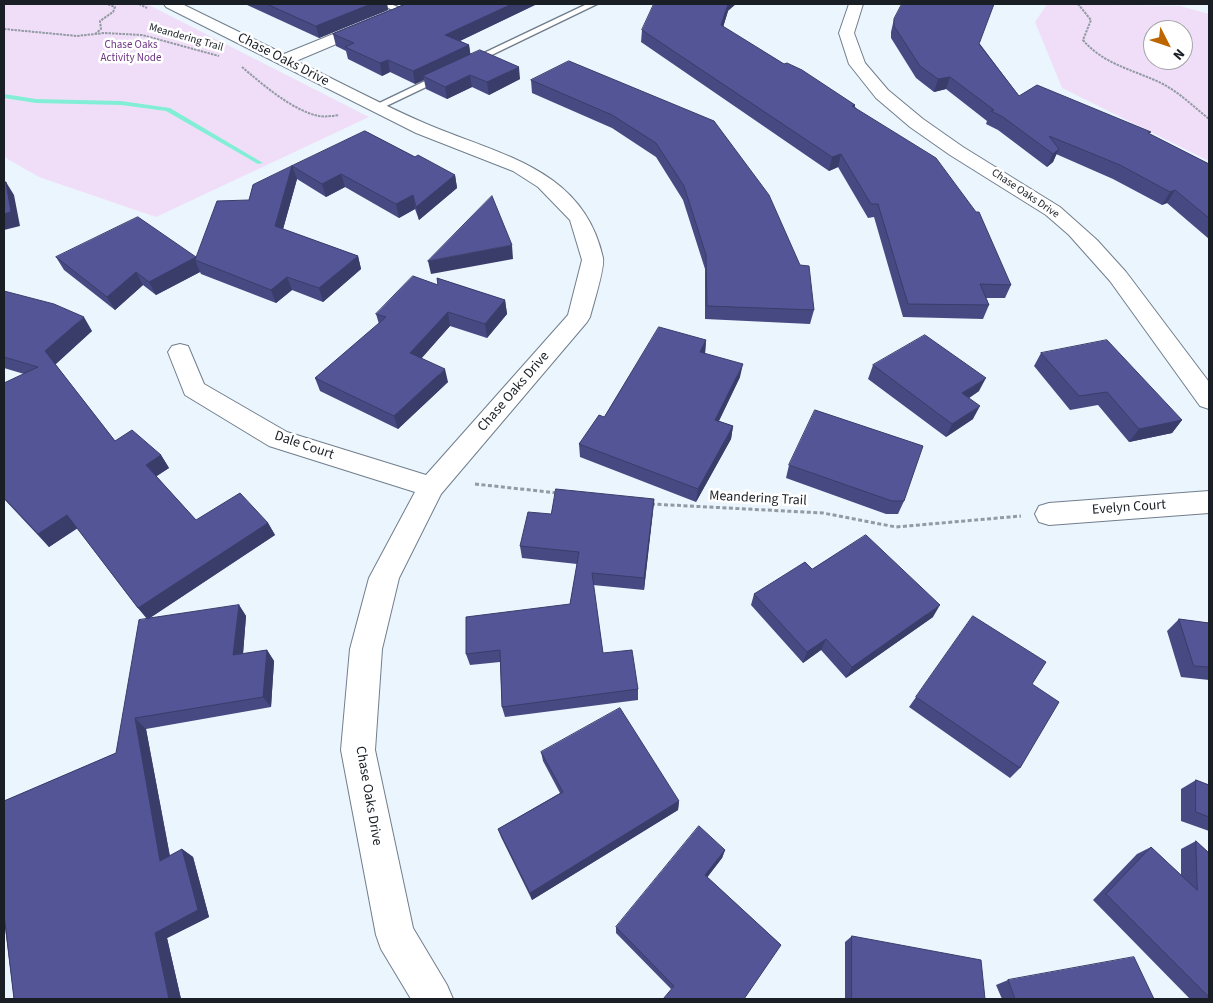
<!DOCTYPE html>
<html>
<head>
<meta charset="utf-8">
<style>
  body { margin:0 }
  #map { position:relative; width:1213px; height:1003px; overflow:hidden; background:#ebf5fe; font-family:"Source Sans 3",sans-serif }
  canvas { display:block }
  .frame { position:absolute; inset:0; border:5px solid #1a1f25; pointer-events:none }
  .north { position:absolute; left:1143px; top:20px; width:50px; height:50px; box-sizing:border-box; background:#fff; border:1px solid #a3a5a8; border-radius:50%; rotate:131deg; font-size:14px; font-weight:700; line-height:20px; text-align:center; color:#1a1f25 }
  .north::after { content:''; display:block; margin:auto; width:18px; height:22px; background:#bd6600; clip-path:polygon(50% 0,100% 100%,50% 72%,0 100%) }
</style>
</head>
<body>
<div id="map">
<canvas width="1213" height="1003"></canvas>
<div class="frame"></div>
<div class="north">N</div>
</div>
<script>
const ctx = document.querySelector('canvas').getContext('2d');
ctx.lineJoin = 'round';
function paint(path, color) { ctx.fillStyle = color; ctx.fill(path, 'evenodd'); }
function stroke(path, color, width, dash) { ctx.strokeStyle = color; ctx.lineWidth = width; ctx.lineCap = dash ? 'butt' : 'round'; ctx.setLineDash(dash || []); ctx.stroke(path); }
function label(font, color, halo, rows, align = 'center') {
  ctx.font = font + ' "Source Sans 3",sans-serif'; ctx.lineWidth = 5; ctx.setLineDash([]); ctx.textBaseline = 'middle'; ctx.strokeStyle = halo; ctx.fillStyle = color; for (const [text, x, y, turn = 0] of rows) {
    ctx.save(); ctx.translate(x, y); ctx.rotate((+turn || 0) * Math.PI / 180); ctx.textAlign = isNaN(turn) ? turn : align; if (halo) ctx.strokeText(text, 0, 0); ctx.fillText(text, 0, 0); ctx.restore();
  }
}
paint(new Path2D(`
  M4,4h143l222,113 -213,100 -117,-40 -35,-20z
  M1047,4l133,2 29,8v147l-147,-73 -27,-66zM1153,30h30v30h-30z`), '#f0def9');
paint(new Path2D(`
  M4,94l32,5 85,2 49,7 93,55 -5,1 -92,-53 -45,-6 -85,-2 -32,-5z`), '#82eed6');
const service = new Path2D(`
  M380,4h11l15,7 -7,2z
  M587,4h10l-124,60 -3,1 -5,-3z
  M444,72l3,1v4l-67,32 -4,1 -5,-3z`);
const minor = new Path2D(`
  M164,4h18l102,50 123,-50h19l-2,3 -128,54c44,21 88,45 133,64 71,30 155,44 174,133 2,10 -10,47 -13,59l-3,5 -146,172 -42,84 -17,71 -7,101 38,178 34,57 6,14h-42l-30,-50 -5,-14 -35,-185 9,-101 19,-71 46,-86 -146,-46 -84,-51 -17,-43 4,-6 8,-2 8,2 16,38 83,48 139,43 142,-160 14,-55 -12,-40 -32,-33 -25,-16 -97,-38 -250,-126z
  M849,4h14l-9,29 11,30 23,27 35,29 40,28 97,60 37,33 29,32 83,110v27l-9,-3 -90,-125 -41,-46 -23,-20 -96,-60 -40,-28 -34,-29 -27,-34 -10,-31z
  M1209,491v22l-160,12 -10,-3 -4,-8 4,-8 10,-3z`);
stroke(service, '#707e8c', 3);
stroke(minor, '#707e8c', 2);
stroke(new Path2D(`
  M139,4l8,4
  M1078,4l13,16 -8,20c21,25 52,30 80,44 17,9 31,23 46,35
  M4,29l73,7 27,-3 38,2 77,21
  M95,34l6,-5 -1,-8 13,-9 2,-5 -8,-3
  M242,67c20,17 51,44 77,49 7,1 14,0 20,-1`), '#929aa2', 2, [2.5, 1]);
stroke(new Path2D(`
  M475,484l83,9
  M651,504l172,9 73,14 125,-11`), '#929aa2', 3, [4, 2.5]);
paint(service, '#fff');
paint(minor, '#fff');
paint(new Path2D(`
  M245,4h142l1,6 -69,28z
  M406,4h137l-3,1 -3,-1 -77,37 9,4 1,9 50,25 -31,16 -17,-8 -25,12 -21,-10 -2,-9 -9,4 -25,-12 -8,4 -34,-17 -2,-8 -10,-5 -3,-12z
  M728,11l-5,16 61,37 71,41v2l156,178 -6,13h-19l3,7 -6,14 -80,-2 -29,-100 -6,1 -30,-51 -9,4 -188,-129 1,-12z
  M894,19l86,25 39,52 131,38 59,30v75l-42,-36 -5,2 -49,-26 -57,-25 -3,8 -6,5 -49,-37 -12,-6 1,-3 -41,-32 -12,3 -18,-14 -25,-40v-6z
  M531,80l183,41 100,189 -4,14 -105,-5v-50l-22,-69 -27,-43 -44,-29 -80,-35z
  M365,131l50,26 40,18 2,13 -38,32 -4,-11 -16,9 -54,-31 -19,10 -29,-18 -14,50 75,27 3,13 -38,33 -31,-12 -16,13 -75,-29 -1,-2 -44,23 -13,-10 -28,25 -51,-40 -8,-13h140l53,-57 4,-15z
  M437,278l68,22 2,14 -20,24 -37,-12 -29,32 27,24 -50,47 -78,-38 -5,-13 64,-54 -3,-10 62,-29z
  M4,291l88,40 -37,33 60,77 46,14 8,13 -13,8 40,44 72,3 7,12 -125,83 89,-13 7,11 -3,38 24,-4 7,11 -3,46 -125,22 24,127 12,-7 11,8 16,60 -42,21 14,61h-167l-9,-72 -1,1v-127l112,-48 31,-134 -9,-11 -61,-80 -28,19 -45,-48 20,-125 -20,-6z
  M706,340l-1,13 35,24 -21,44 14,5 -2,13 -35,63 -116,-45 -1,-13 25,-27z
  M1041,353l141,67 -10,13 -43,9 -31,-37 -28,5 -36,-44z
  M873,365l106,26 -10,7 4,21 -27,18 -78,-58z
  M789,465l115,36 -6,13h-12l-100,-36z
  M654,499l-10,91 -51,-5 10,68 35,36v11l-133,17 -3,-10 -2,-45 -30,3 -4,-11 104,-50 7,-40 -55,-6 -2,-12 31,-32z
  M812,569l121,48 -87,61 -25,-28 -18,13 -52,-58 3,-11z
  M973,616l59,68 -12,84 -10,10 -101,-71z
  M1179,619l30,4v83v-26l-28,-3 -14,-46z
  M541,752l138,49 -1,9 -146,90 -31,-63 -3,-8 62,-36 -17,-32z
  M1196,780l13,5v46l-28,-10v-32z
  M1196,841l13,12v146h-19l-97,-99 44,-46 14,-7 30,28v-26z
  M725,850l-3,8 -15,19 74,68 -110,44 -55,-56v-6z
  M852,936l133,63h-140v-57z
  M1008,980l146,19h-152l-6,-14z`), '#474982');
paint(new Path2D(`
  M371,4h16l1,6 -69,28 -3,-12z
  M512,4h25l-90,43 -2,-12z
  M728,4h8l-8,7 -8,26 1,-12z
  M469,45l2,12 -48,19 1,4 -9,4 -2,-13z
  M388,60l2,12 -8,4 -2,-13z
  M519,67l1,12 -31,16 -2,-13z
  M470,75l2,12 -25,12 -2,-12z
  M950,77l-4,12 -12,3 4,-13z
  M1059,149l-6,13 -6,5 6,-13z
  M841,154l-3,13 -9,4 3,-14z
  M292,166l5,13 -17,61 -5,-14z
  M341,174l4,13 -19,10 -4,-13z
  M455,175l2,13 -38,32 -3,-13z
  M6,182l8,13 6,31 -16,4v-16z
  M1175,190l-8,13 -5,2 8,-13z
  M413,195l2,14 -16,9 -3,-14z
  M512,245l1,14 -82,15 -3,-13z
  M358,256l3,13 -38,33 -4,-14z
  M196,257l-1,3 5,12 -44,23 -7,-13z
  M136,272l7,13 -28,25 -8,-13z
  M287,277l5,13 -16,13 -5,-13z
  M505,300l2,14 -20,24 -2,-14z
  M448,312l2,14 -36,41 -4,-14z
  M84,317l8,14 -37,34 -10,-14z
  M706,340l-1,14 -5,-2z
  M743,364l-3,13 -27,56 2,-13z
  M445,369l3,13 -50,47 -4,-13z
  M986,378l-7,13 -23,16 6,-14z
  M980,406l-7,13 -27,18 6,-13z
  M1182,420l-10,13 -43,9 10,-13z
  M733,426l-2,13 -35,63 2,-13z
  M161,455l8,13 -15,10 -8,-13z
  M654,499l-1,13 -9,78v-12z
  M67,515l11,13 -29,19 -11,-13z
  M268,523l7,12 -127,84 -10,-11z
  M239,605l7,11 -4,50 -9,-11z
  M940,605l-7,12 -87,61 6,-11z
  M826,639l-5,11 -18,13 4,-11z
  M267,650l7,11 -3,46 -8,-10z
  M135,718l11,11 26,139 -12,-7z
  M679,801l-1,9 -146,90 -2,-7z
  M182,849l11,8 16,60 -42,21 14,61h-12l-14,-66z
  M725,850l-3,8 -19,25 2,-8z`), '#3a3c6a');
const building = new Path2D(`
  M267,4h104l-55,22z
  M406,4h106l-67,31 24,10 -56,26 -25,-11 -8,3 -35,-16 9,-4 -21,-9z
  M654,4h74l-7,21 63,39 3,-1 15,7 53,35 -3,1 84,52 40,54h3l32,73 -31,-1 9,21 -81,-1 -30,-100h-7l-30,-50 -9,3 -190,-127z
  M902,4h92l-15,40 40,52 18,-11 114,47 -3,1 61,31v54l-34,-28 -5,2 -50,-27 -71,-29 10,13 -6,5 -50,-37 -12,-6 3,-1 -44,-33 -12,2 -18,-13 -26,-40v-7z
  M480,50l39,17 -32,15 -17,-7 -25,12 -22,-11z
  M569,61l145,60 55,74 31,70 9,1 5,44 -107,-4 -1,-51 -22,-69 -28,-43 -44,-28 -81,-35z
  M365,131l50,26 3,-2 37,20 -39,32 -3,-12 -17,9 -55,-30 -19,10 -30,-18z
  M292,166l-17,60 83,30 -39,32 -32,-11 -16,13 -76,-30 22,-59 32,-1 4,-15z
  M4,182h2l5,30 -7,2z
  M492,196l20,49 -84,16z
  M138,217l58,40 -47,25 -13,-10 -29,25 -51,-40z
  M413,276l25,9 -1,-7 68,22 -20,24 -37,-12 -38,41 35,16 -51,47 -79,-38 71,-61 -10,-3z
  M4,291l50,13 30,13 -39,34 70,90 17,-11 29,25 -15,10 50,55 44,-27 28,30 -130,85 -71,-93 -29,19 -34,-36v-115l34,-16 -34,-10z
  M659,327l47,13 -6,12 43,12 -28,56 18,6 -35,63 -119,-45 20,-29 5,2z
  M925,335l61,43 -24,15 18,13 -28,18 -79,-59z
  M1107,340l75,80 -43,9 -32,-37 -28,4 -38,-43z
  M815,410l108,36 -19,55h-12l-103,-36z
  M556,489l98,10 -10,79 -52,-5 11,80 29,-3 6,39 -136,18 -2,-57 -34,4v-37l104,-13 9,-52 -59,-6 8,-34 23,2z
  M866,535l74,70 -88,62 -26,-28 -19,13 -53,-58 51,-32 7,7z
  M239,605l-6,50 34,-5 -4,47 -128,21 25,143 22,-12 16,61 -43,23 14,66h-155l-10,-85v-113l112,-48 23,-133z
  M973,616l73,46 -14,22 27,18 -39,66 -104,-71z
  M1179,619l30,4v44l-15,-1z
  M620,708l59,93 -149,92 -32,-64 65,-37 -22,-40z
  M1196,780l13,5v32l-13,-5z
  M699,826l26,24 -20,25 76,70 -37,54h-81l11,-13 -58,-59z
  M1196,841l13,12v144l-103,-103 45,-47 46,43z
  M852,936l129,24 4,39h-133z
  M1134,957l20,42h-139l-7,-19z`);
paint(building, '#535597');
stroke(building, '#3a3c6a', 1);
label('11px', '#1a1f25', '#fff', [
  ["Meandering Trail",186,38,16],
  ["Chase Oaks Drive",1025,194,34]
]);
label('11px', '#6c3483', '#fff', [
  ["Chase Oaks",131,46],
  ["Activity Node",131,59]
]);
label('14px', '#1a1f25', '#fff', [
  ["Chase Oaks Drive",283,60,27],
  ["Chase Oaks Drive",514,392,-49],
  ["Dale Court",304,446,19],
  ["Meandering Trail",758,499,3],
  ["Evelyn Court",1129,508,-4],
  ["Chase Oaks Drive",368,796,80]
]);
</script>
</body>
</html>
